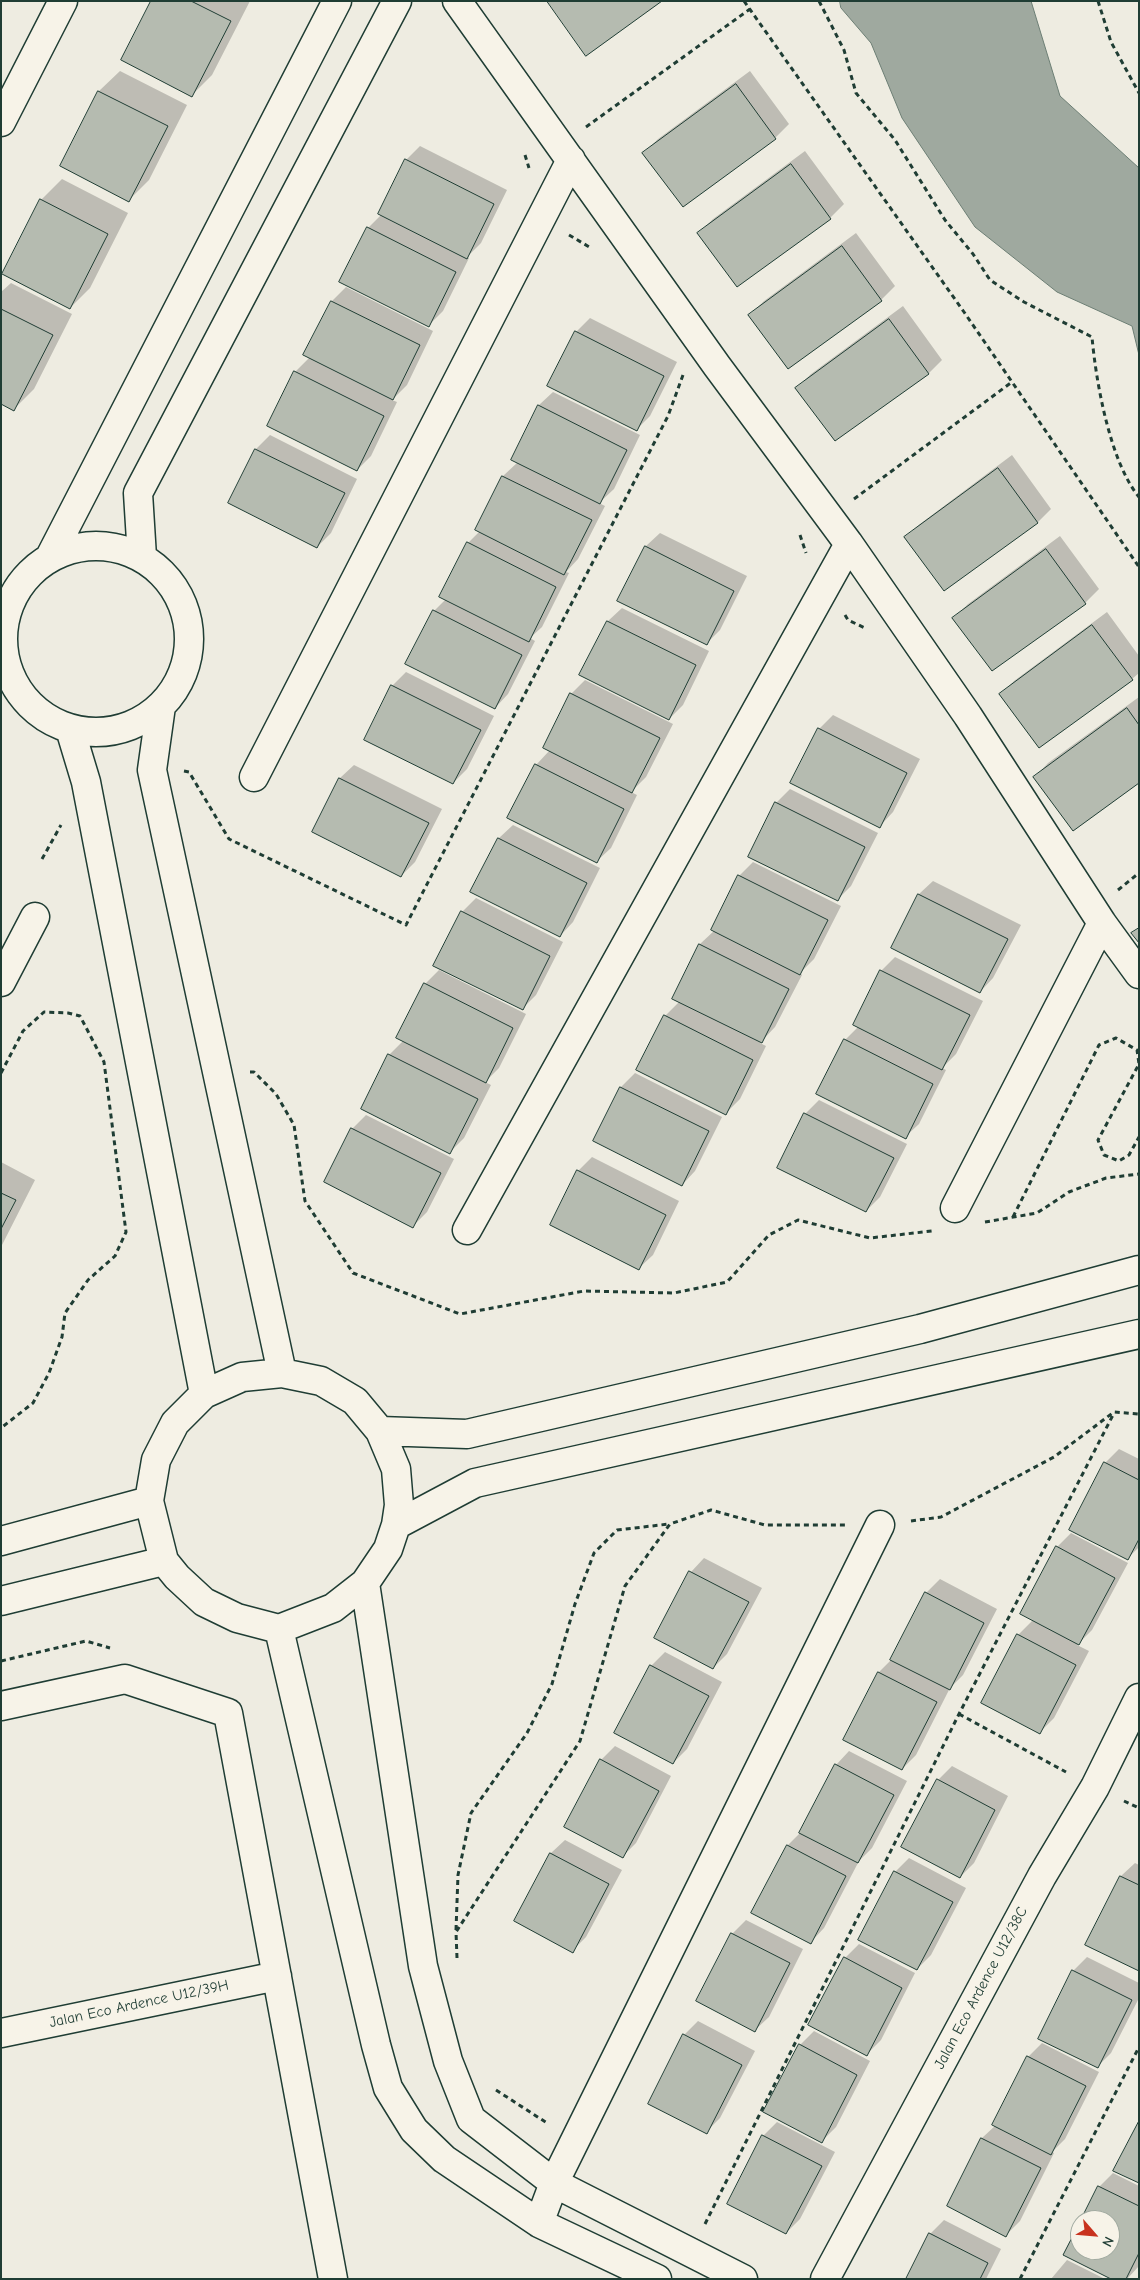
<!DOCTYPE html>
<html>
<head>
<meta charset="utf-8">
<style>
  body { margin:0 }
  #map { position:relative; width:1140px; height:2280px; overflow:hidden; background:#eeece1; font-family:"Comic Neue",sans-serif }
  canvas { display:block }
  .frame { position:absolute; inset:0; border:2px solid #1f3d34; pointer-events:none }
  .north { position:absolute; left:1070px; top:2210px; width:50px; height:50px; box-sizing:border-box; background:#f7f3e8; border:1px solid #a1aaa0; border-radius:50%; rotate:117deg; font-size:14px; font-weight:700; line-height:20px; text-align:center; color:#1f3d34 }
  .north::after { content:''; display:block; margin:auto; width:18px; height:22px; background:#c8321e; clip-path:polygon(50% 0,100% 100%,50% 72%,0 100%) }
</style>
</head>
<body>
<div id="map">
<canvas width="1140" height="2280"></canvas>
<div class="frame"></div>
<div class="north">N</div>
</div>
<script>
const ctx = document.querySelector('canvas').getContext('2d');
ctx.lineJoin = 'round';
function paint(path, color) { ctx.fillStyle = color; ctx.fill(path, 'evenodd'); }
function stroke(path, color, width, dash) { ctx.strokeStyle = color; ctx.lineWidth = width; ctx.lineCap = dash ? 'butt' : 'round'; ctx.setLineDash(dash || []); ctx.stroke(path); }
function label(font, color, halo, rows, align = 'center') {
  ctx.font = font + ' "Comic Neue",sans-serif'; ctx.lineWidth = 4.5; ctx.setLineDash([]); ctx.textBaseline = 'middle'; ctx.strokeStyle = halo; ctx.fillStyle = color; for (const [text, x, y, turn = 0] of rows) {
    ctx.save(); ctx.translate(x, y); ctx.rotate((+turn || 0) * Math.PI / 180); ctx.textAlign = isNaN(turn) ? turn : align; if (halo) ctx.strokeText(text, 0, 0); ctx.fillText(text, 0, 0); ctx.restore();
  }
}
const water = new Path2D(`
  M840,1h191l29,95 79,72v187l-7,-29 -75,-34 -82,-65 -73,-109 -31,-75 -30,-35z`);
paint(water, '#9fa99f');
stroke(water, '#6c7e74', 1);
paint(new Path2D(`
  M153,1h97l-38,74 -20,20z
  M120,71l67,34 -38,75 -20,20 -68,-34 38,-75z
  M750,71l39,53 -14,14 -131,15 14,-14z
  M420,146l87,44 -26,53 -14,14 2,1 -26,53 -14,14 -61,-97 14,-14 24,-54z
  M805,151l39,53 -14,14 -131,15 14,-14z
  M62,179l66,34 -38,75 -20,20 -29,-108z
  M856,233l39,53 -14,14 -131,15 14,-14z
  M11,283l61,31 -38,75 -20,20 -13,-6v-111z
  M346,287l87,44 -26,54 -15,15 5,2 -26,54 -14,14 -62,-98 15,-15 -5,-2 27,-54z
  M903,306l39,54 -14,14 -131,14 14,-14z
  M590,318l87,44 -27,54 -13,13 -61,-97z
  M553,392l87,43 -26,54 -15,14 6,3 -27,53 -12,13 3,1 -27,54 -12,11 5,3 -27,53 -13,14 -61,-97 12,-12 22,-56 12,-12 -3,-2 26,-53 15,-14 -6,-3 27,-54z
  M270,435l87,44 -26,54 -14,14 -87,-45 26,-53z
  M1012,455l39,54 -14,14 -131,14 14,-13z
  M660,533l87,43 -27,54 -14,14 -60,-98z
  M1060,536l39,53 -14,14 -131,15 14,-14z
  M622,608l87,43 -26,54 -14,14 -88,-44 27,-54z
  M1107,612l32,44v17l-7,6 -131,15 13,-13z
  M406,672l88,44 -27,53 -14,14 -87,-44 26,-53z
  M585,680l88,44 -27,53 -15,15 6,3 -26,53 -14,13 -61,-96 14,-15 21,-56z
  M1139,697v85l-104,-5 13,-14z
  M833,715l87,44 -27,53 -13,14 -61,-97z
  M354,765l88,44 -27,53 -14,14 -87,-44 26,-54z
  M790,789l88,44 -27,53 -14,14 -61,-97z
  M513,825l87,43 -27,54 -13,14 -61,-98z
  M753,862l88,44 -27,53 -14,14 2,2 -27,52 -15,16 6,3 -26,53 -14,14 -61,-97 15,-15 -6,-3 26,-54 15,-14 -2,-1 26,-53z
  M933,881l88,44 -28,53 -13,14 -88,-44 27,-54z
  M476,898l87,44 -27,53 -14,14 -60,-97z
  M895,957l88,44 -27,53 -14,14 4,2 -27,54 -14,13 -60,-97 14,-14 22,-55z
  M439,970l87,44 -27,54 -14,14 6,3 -27,53 -14,14 -61,-97 15,-15 21,-56z
  M635,1073l87,44 -27,54 -13,14 -88,-45 27,-53z
  M819,1100l88,44 -27,53 -14,14 -61,-97z
  M366,1115l88,44 -27,53 -14,14 -88,-44 27,-53z
  M592,1157l87,44 -26,54 -14,13 -61,-97z
  M1,1162l34,18 -34,67z
  M1119,1449l20,10v88l-12,12 -22,-96z
  M1071,1533l57,30 -36,67 -15,15 12,6 -35,67 -14,14 -22,-97 15,-15 24,-73z
  M704,1558l58,30 -35,66 -14,14 -57,-31 35,-65z
  M940,1579l57,30 -34,66 -13,13 -34,67 -14,14 -57,-30 34,-67 13,-13 34,-66z
  M665,1652l57,30 -35,67 -14,14 -22,-97z
  M615,1746l56,30 -35,67 -14,14 -21,-97z
  M849,1751l58,30 -35,67 -13,13 -35,67 -13,14 -58,-29 35,-68 13,-13 35,-67z
  M952,1766l56,30 -34,67 -14,14 -22,-97z
  M565,1840l57,30 -36,67 -14,14 -57,-30 36,-68z
  M909,1858l57,30 -35,67 -14,14 -22,-97z
  M1135,1863l4,2v105l-52,-26 34,-68z
  M746,1920l57,29 -34,68 -14,13 -23,-96z
  M859,1944l56,29 -34,67 -14,14 -22,-96z
  M1087,1957l52,26v15l-28,55 -14,14 -24,-96z
  M698,2021l57,30 -35,67 -14,14 -22,-97z
  M814,2031l56,30 -34,66 -14,14 -22,-96z
  M1042,2043l57,29 -34,67 -13,13 2,1 -34,68 -14,14 -57,-29 33,-68 14,-13 32,-68z
  M777,2122l58,30 -35,67 -14,14 -58,-30 35,-67z
  M1113,2173l26,13v80l-12,13h-13l-49,-25 15,-29v25h30v-30h-28l17,-33z
  M944,2220l57,29 -15,30h-79l23,-45z
  M1067,2260l38,19h-54z`), '#0003');
const building = new Path2D(`
  M151,1h40l40,20 -39,76 -71,-37z
  M547,1h115l-76,55z
  M736,84l40,55 -93,68 -41,-54z
  M98,91l70,35 -39,76 -69,-36z
  M405,159l89,45 -27,55 -89,-45z
  M791,164l40,55 -94,68 -40,-54z
  M40,199l68,35 -38,75 -68,-35z
  M367,227l89,45 -27,55 -90,-45z
  M842,246l40,55 -94,68 -40,-54z
  M331,301l89,44 -27,55 -90,-45z
  M1,309l52,26 -39,76 -13,-7z
  M889,319l40,55 -94,67 -40,-53z
  M575,331l89,45 -27,55 -90,-45z
  M294,371l90,45 -27,55 -90,-45z
  M538,405l89,45 -27,54 -89,-44z
  M255,449l90,44 -28,55 -89,-45z
  M998,468l40,55 -94,68 -40,-54z
  M502,476l90,44 -28,55 -89,-45z
  M467,542l89,45 -27,55 -90,-45z
  M645,546l89,45 -27,54 -90,-44z
  M1046,549l40,55 -94,67 -40,-53z
  M433,610l89,45 -27,54 -90,-45z
  M607,621l89,44 -27,55 -90,-45z
  M1092,625l41,55 -94,68 -40,-54z
  M391,685l90,45 -28,54 -89,-44z
  M570,693l90,45 -28,55 -89,-45z
  M1127,708l12,17v58l-66,48 -40,-54z
  M818,728l89,45 -27,55 -90,-45z
  M535,764l89,45 -27,54 -90,-45z
  M339,778l90,45 -28,54 -89,-45z
  M775,802l90,45 -27,54 -90,-44z
  M498,838l89,45 -27,54 -90,-45z
  M738,875l90,45 -28,55 -89,-45z
  M918,894l90,45 -28,54 -89,-45z
  M461,911l89,45 -27,54 -90,-44z
  M1139,928v15l-8,-10z
  M699,944l90,45 -27,54 -90,-44z
  M880,970l90,45 -28,55 -89,-45z
  M424,983l89,45 -27,55 -90,-45z
  M664,1015l89,45 -27,55 -90,-45z
  M844,1039l89,45 -27,55 -90,-45z
  M388,1054l90,45 -28,55 -89,-45z
  M620,1087l89,44 -27,55 -89,-45z
  M804,1113l90,45 -28,54 -89,-44z
  M351,1128l90,45 -28,55 -89,-46z
  M577,1170l89,45 -27,55 -89,-45z
  M1,1193l15,7 -15,29z
  M1104,1462l35,18v59l-11,21 -59,-30z
  M1056,1546l59,32 -36,67 -59,-31z
  M689,1571l60,31 -36,67 -59,-31z
  M925,1592l59,31 -34,67 -60,-30z
  M1017,1634l59,31 -36,69 -59,-31z
  M650,1665l59,31 -36,68 -59,-31z
  M878,1672l59,30 -35,68 -59,-30z
  M600,1759l59,32 -36,67 -59,-31z
  M835,1764l59,31 -36,68 -59,-30z
  M937,1779l58,31 -35,68 -59,-31z
  M787,1845l59,31 -35,68 -60,-31z
  M550,1853l59,31 -36,69 -59,-32z
  M894,1871l59,31 -36,68 -59,-30z
  M1120,1876l19,9v86l-54,-26z
  M731,1933l59,30 -35,69 -59,-31z
  M844,1957l58,31 -35,68 -59,-31z
  M1072,1970l60,30 -34,68 -60,-29z
  M683,2034l59,31 -35,69 -59,-30z
  M799,2044l58,31 -35,68 -59,-31z
  M1027,2056l59,30 -35,69 -59,-30z
  M1139,2121v62l-26,-12z
  M762,2135l60,31 -36,68 -59,-30z
  M981,2138l60,30 -35,69 -59,-31z
  M1098,2186l41,20v47l-13,26h-15l-48,-24 17,-33v28h30v-30h-29z
  M929,2233l59,30 -8,16h-74z`);
paint(building, '#b5bbb0');
stroke(building, '#1f3d34', 1);
const minor = new Path2D(`
  M457,1l260,365 132,178 119,172 134,207 37,51
  M1,122l62,-121
  M3 639a93 93 0 1 1 186 0a93 93 0 1 1-186 0Z
  M50,557l287,-556
  M142,557l-4,-64 259,-492
  M161,706l-9,64 130,603
  M70,729l16,53 118,612
  M254,777l317,-617
  M1,982l34,-65
  M955,1208l147,-285
  M467,1230l382,-686
  M282,1373l39,8 34,20 25,30 16,38 3,36 -3,20 -8,24 -23,34 -32,25 -54,21 -42,-11 -33,-16 -27,-25 -13,-16 -15,-60 7,-41 19,-37 29,-29 38,-17z
  M380,1431l87,3 453,-105 219,-59
  M396,1525l79,-42 664,-149
  M1,1541l148,-40
  M365,1583l58,383 25,95 23,58 83,64 189,96
  M1,1601l163,-40
  M279,1629l97,416 12,43 26,42 30,29 95,64 118,56
  M1,1706l124,-27 103,34 105,566
  M1,2033l276,-57
  M539,2223l15,-40 326,-658
  M825,2279l217,-403 53,-89 44,-89`);
stroke(minor, '#1f3d34', 31);
stroke(new Path2D(`
  M744,1l220,311 175,255
  M819,1l25,49 12,43 39,47 50,80 28,34 17,26 34,22 68,35c4,45 18,125 47,160
  M1098,1l13,41 28,51
  M586,127l164,-118
  M525,155l4,13
  M569,235l22,13
  M854,499l158,-117
  M800,535l6,18
  M845,615l3,5 19,9
  M184,771l5,1 40,67 177,86 262,-509 15,-41
  M42,859l19,-34
  M1118,890l21,-17
  M250,1072h4l22,22 18,31 11,76 48,72 107,41 124,-23 90,2 53,-11 42,-47 29,-15 72,18 62,-7
  M1,1073l22,-42 21,-19 24,1 12,3 24,46 22,170 -11,24 -27,24 -23,33 -3,24 -13,36 -16,30 -32,25
  M1013,1217l86,-172 17,-7 21,12 2,14 -41,76 6,15 15,6 10,-6 10,-18
  M985,1222l52,-9 32,-21 37,-14 33,-4
  M911,1521l30,-4 113,-60 60,-45 25,2
  M1,1661l85,-20 24,7
  M959,1714l107,58
  M1124,1801l15,7
  M456,1930l2,-55 13,-62 56,-80 25,-49 23,-80 19,-51 23,-23 52,-6
  M457,1958l-1,-26 124,-191 45,-155 45,-62 41,-14 54,15h80
  M496,2090l51,33
  M705,2224l254,-510 154,-299
  M1020,2279l119,-232`), '#1f3d34', 3, [5, 4]);
stroke(minor, '#f7f3e8', 28);
label('15px', '#1f3d34', '#f7f3e8', [
  ["Jalan Eco Ardence U12/38C",981,1988,-62],
  ["Jalan Eco Ardence U12/39H",139,2004,-12]
]);
</script>
</body>
</html>
